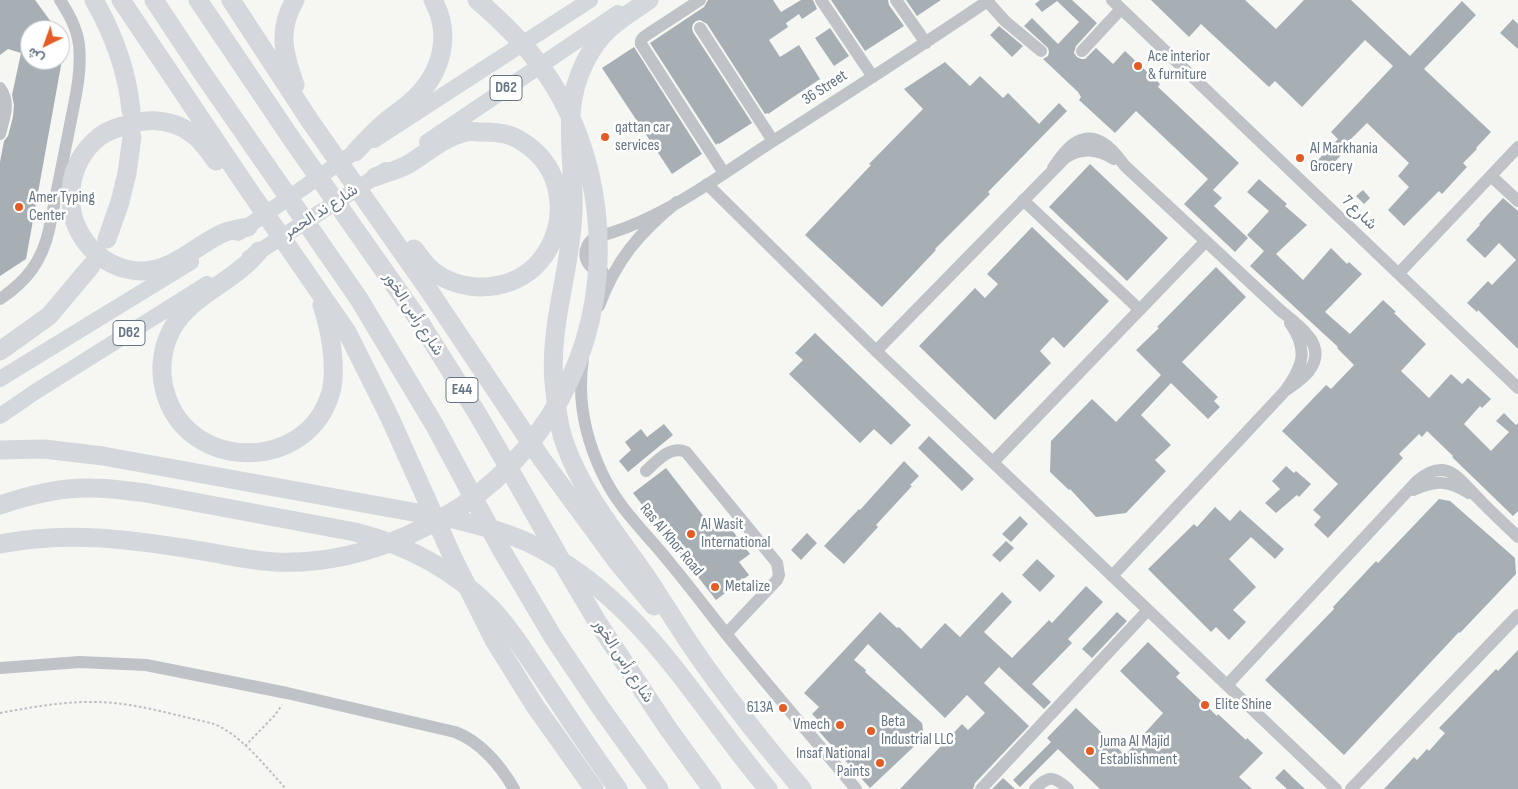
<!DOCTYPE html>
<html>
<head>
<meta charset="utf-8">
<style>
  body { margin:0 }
  #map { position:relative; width:1518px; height:789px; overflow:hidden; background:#f6f6f2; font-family:"Sofia Sans Condensed",Vazirmatn,sans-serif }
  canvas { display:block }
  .north { position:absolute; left:20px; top:20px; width:50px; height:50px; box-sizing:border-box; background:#fff; border:1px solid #c1c7ce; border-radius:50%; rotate:222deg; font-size:14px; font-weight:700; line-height:20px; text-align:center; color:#657484 }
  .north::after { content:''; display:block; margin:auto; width:18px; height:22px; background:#e45c25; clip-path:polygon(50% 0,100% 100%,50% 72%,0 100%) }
</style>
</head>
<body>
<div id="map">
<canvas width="1518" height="789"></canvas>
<div class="north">ش</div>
</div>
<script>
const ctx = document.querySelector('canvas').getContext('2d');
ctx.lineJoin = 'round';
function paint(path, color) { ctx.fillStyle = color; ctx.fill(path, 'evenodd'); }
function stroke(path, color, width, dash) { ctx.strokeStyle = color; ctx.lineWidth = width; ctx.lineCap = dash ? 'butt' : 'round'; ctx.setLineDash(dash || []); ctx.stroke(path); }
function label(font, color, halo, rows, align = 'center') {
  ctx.font = font + ' "Sofia Sans Condensed",Vazirmatn,sans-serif'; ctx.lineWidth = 5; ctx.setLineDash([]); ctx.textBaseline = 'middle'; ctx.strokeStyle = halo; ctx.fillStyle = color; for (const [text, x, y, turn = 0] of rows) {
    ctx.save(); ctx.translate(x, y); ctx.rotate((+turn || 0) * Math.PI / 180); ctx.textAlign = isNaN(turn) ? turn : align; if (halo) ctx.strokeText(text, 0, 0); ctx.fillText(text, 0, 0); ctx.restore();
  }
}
paint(new Path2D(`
  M0,0h35l22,30h-27v30h32l-36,199 -26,17v-114l4,-21 4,-5 5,-19 1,-12 -2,-10 9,-42 -13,-4 -8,6z
  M708,0h65l8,12 20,-12h12l4,9 -15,10 -3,-5 -13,9 2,4 -19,13 11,17 19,-12 21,34 -52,35v-1l-3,1 -58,-90 -7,-4 -4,1 -3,3 -1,4 1,4 59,91 -33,21 -1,-1 -2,2 -66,-102 54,-36z
  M831,0h57l1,5 15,21 -39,25z
  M906,0h35l-24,16z
  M1040,0h32l25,23 -21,23 -2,7 3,4 4,2h4l11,-11 17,16 12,-13 35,33 -2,3 81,76 -26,27 9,8 -8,8 34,32 -13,14 -51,-48 24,-25 -72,-68 -21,22 -36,-33 2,-3 -3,-5 -35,-33 5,-3 1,-4 -1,-4 -24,-22 8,-8 26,26 21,-22 -22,-21 -15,11 -7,-8z
  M1151,0h94l31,29 28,-29h47l59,56 52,-55 14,14 -52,54 67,63 -15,16 1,1 -14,14 4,4 -25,27 -3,-3 -35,35 -16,-16 21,-23 -11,-11 11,-13 -42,-40 -25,25 3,3 -18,19 -10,-9 21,-22 -7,-7 62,-66 -28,-26 -63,67 -27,-26 -6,6 -68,-63 -12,13z
  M1513,19l5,5v25l-18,-16z
  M999,26l24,20 -11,11 -22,-22z
  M830,28l19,28 -15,10 -19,-28z
  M634,47l68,107 -30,20 -70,-106z
  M945,62l25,24 10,-10 23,22 5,-5 31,31 20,-21 8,8 -79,81 2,2 -55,55 1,1 -54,57 -77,-72 66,-70 -2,-1 54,-55 -19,-20z
  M1090,164l78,74 -41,43 -78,-74z
  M1259,179l28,25 -2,2 22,19 -31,29 27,26 28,-32 16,16 2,-2 13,12 -37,38 25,22 33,-34 13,12 -2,1 32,31 -25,27 28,27 22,-24 11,10 6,-6 23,21 -9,9 -2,-2 -16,18 27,27 18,-19 -13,-11 8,-8 12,12 2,-2v88l-5,5 -61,-59 1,-1 -26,-25 -5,6 -3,-3 -20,20 4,4 -75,80 -14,-13 7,-8 -8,-7 25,-26 -56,-53 44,-46 5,4 23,-24 -17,-17 1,-1 -88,-81 14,-15 -17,-16 22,-24 -22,-19z
  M1363,190l7,8 -6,6 -8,-8z
  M1503,198l15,13v138l-40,-39 -1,2 -10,-9 21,-22 4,4 24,-25 -17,-17 -14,15 -19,-18 14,-15 -1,-1z
  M1032,227l77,74 -45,47 -11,-11 -13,14 11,12 -56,57 -76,-74 56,-58 10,10 13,-14 -11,-10z
  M1216,267l30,30 -64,65 36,35 -4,4 6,6 -12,12 -37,-36 -30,32 30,30 -16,15 11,11 -40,42 -30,4 -26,-28 -1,1 -19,-18 1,-31 41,-42 24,23 45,-47 -25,-25 23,-22 -2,-1z
  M815,333l96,92 -20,20 -17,-16 -14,14 -71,-69 14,-14 -8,-7z
  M664,424l9,11 -45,37 -9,-11 12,-11 -6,-8 16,-13 6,8z
  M929,436l45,43 -12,12 -44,-43z
  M904,461l15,15 -9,9 2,1 -36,39 2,2 -34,37 -20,-18 35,-37 1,1z
  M1286,466l8,7 2,-2 15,13 -12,13 -2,-2 -21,18 -11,-10 15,-14 -8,-8z
  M666,468l49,63 11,-9 24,32 -11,8 10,13 -33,25 -83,-107z
  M1439,499l11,2 65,57 1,16 -56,59 -1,-1 -115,123 -79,-75 69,-71 -1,-2 43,-46 2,2z
  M1215,507l15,14 10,-11 44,39 -9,10 -24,-22 -22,22 27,28 -23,23 13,12 -17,18 -13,-13 -5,5 -63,-63 46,-45 3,3z
  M1020,516l8,8 -17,18 -9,-8z
  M807,533l10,10 -16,17 -10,-10z
  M1006,541l8,7 -14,14 -8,-7z
  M1037,559l18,17 -15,16 -18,-17z
  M1086,586l17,16 -35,37 4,4 -40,41 19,18 -7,7 -45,-42 -15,16 45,43 -54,57 -2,6h-73l62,-65 6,6 17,-17 -18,-18 -22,23 -77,-74 -14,16 12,10 -1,2 57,51 2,14 -54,51 -56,-62 5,-5 -7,-7 7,-7 -15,-14 76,-81 17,16 2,-1 22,22 24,-26 15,14 42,-45 10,10 -28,30 28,26 37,-38 3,3z
  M1117,612l10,9 -35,37 -10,-9z
  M1148,642l32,31 -4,4 41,39 1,-2 28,26 1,-2 16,15 -24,24 13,12h-152l-42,-40 -38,38 -7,-7 38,-38 -4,-4 29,-30 49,47 38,-42 -43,-42z
  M1518,650v139h-134l30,-32 3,3 10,-11 2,2 16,-18 -6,-5 57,-59 2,2z
  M1284,769l8,8 13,12h-18l-12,-11z
  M1003,778l12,11h-23z`), '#a7afb5');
stroke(new Path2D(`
  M0,713c33,-6 65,-12 98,-11 38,1 76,13 113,21 28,9 55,44 75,66
  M245,746l30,-31 7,-10`), '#bbbdc0', 2, [2.5, 2.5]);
stroke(new Path2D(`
  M700,0l-52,34c-4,3 -8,5 -7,10l83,129
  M821,0l52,77
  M896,0l30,43
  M1112,0l406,388
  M987,1l18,20 36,30
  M700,28l73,113
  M1082,51l39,-42
  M0,88c11,15 4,29 0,46
  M1053,168c11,-17 27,-39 50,-25 9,5 16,15 22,23l156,145c17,14 48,34 28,60 -6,8 -16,14 -24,20
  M1491,176l27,25
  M707,184l169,167 460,438
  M1023,200l117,110
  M603,272c-20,-3 -24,-25 -7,-35 63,-15 120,-59 174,-94 73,-47 147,-94 219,-143
  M1399,273l119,-126
  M0,299c27,-18 42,-38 49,-69 7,-35 14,-70 21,-105 5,-26 12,-53 9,-80 -2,-17 -10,-31 -19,-45
  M599,306c17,-46 40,-73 78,-104
  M876,351l189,-193c17,-11 32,-9 49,1
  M583,359c-6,39 2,78 19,114 16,35 45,61 68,90 20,24 38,48 57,72 42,52 86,103 129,154
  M993,462l213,-221
  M646,471c11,-10 24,-26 40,-19l91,111 2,12 -2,5 -51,54
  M1413,490c23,-10 34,-10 56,3
  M1112,576l173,-185c18,-25 24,-41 5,-68
  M0,668l80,-6 66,3 141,28 168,39c25,9 46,34 59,57
  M1227,685l190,-204c29,-25 41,-3 61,17 13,14 27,26 40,39
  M981,789l167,-179
  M1035,789c14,-14 19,-13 33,0
  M1351,789l167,-174`), '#bfc2c7', 12);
stroke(new Path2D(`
  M374,140l216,-140
  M427,142l191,-129
  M238,233l111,-77
  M249,258l137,-88
  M0,379l191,-117
  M0,416l35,-24 172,-108`), '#d4d8dc', 16);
stroke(new Path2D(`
  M94,0c20,35 33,70 37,110
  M121,0l125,186 101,146 42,84 64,142 41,82 41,66 59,83
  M154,0l47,71 158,228 76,127 66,123 52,88 45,67 61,85
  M198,0l93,138 125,178 61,97 30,52 59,104 32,54 69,104 45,62
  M231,0l79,121 118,168 113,169 77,105 36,43
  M649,0c-13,9 -28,18 -40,29 -10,9 -18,21 -24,33 -25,49 -10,98 -12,150 -2,57 -24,113 -19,170 2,21 4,43 11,62 18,51 55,94 85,138 15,23 29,46 44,68 33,48 70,94 108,139
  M295,85c-11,-31 -18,-55 0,-85
  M355,152c10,-10 19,-21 30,-30 10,-8 21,-15 30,-24 27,-26 37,-64 18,-98
  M216,161c-8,-10 -14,-21 -25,-28 -18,-13 -40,-15 -61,-9 -11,3 -22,6 -31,13 -33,27 -38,75 -11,108 12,15 33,26 53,26 31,0 52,-23 78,-36 8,-5 20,-6 29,-8
  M375,177c11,-4 22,-7 32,-12 21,-12 34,-27 59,-33 5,-1 10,0 15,0 22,0 32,2 49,15 36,28 38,80 10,114 -26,31 -76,34 -107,10 -8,-6 -13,-15 -19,-22
  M107,239l13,-37 7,-29 5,-36
  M259,251c-5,6 -10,12 -16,16 -24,21 -55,33 -71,62 -11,20 -13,44 -6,66 24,77 140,77 164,0 8,-25 0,-66 -8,-90
  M0,351l49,-35 42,-50
  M0,450l44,-1 59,7 354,64c24,6 49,12 72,23 112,54 163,156 239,246
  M0,505c29,-10 61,-18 92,-17 18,0 36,3 54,5l209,39c52,13 99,38 137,77 18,19 32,42 47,64 26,39 51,78 79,116
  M0,544c67,-14 136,-4 202,7 25,4 49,10 74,11 45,2 89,-8 130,-26 107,-46 180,-141 191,-258 6,-69 -9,-141 -48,-200 -19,-29 -45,-55 -72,-78`), '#d4d8dc', 19);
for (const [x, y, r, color] of [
  [1138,66,5,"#e45c25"],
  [605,137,5,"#e45c25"],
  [1300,158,5,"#e45c25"],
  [19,207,5,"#e45c25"],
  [691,534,5,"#e45c25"],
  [715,587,5,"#e45c25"],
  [1205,705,5,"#e45c25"],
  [783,708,5,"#e45c25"],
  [840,725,5,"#e45c25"],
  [871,731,5,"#e45c25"],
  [1090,751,5,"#e45c25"],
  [880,763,5,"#e45c25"]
]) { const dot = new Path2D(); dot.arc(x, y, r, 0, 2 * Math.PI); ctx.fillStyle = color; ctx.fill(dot); stroke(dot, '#fff', 2); }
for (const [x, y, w] of [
  [506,88,32],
  [129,333,32],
  [462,390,32]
]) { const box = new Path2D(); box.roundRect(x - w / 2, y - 12.5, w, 25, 4); ctx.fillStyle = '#fff'; ctx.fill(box); stroke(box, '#657484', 1); }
label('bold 15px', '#657484', null, [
  ["D62",506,88],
  ["D62",129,333],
  ["E44",462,390]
]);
label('16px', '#657484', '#fff', [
  ["Ace interior",1148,57],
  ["& furniture",1148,75],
  ["qattan car",615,128],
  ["services",615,146],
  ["Al Markhania",1310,149],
  ["Grocery",1310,167],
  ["Amer Typing",29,198],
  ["Center",29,216],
  ["Al Wasit",701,525],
  ["International",701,543],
  ["Metalize",725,587],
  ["Elite Shine",1215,705],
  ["613A",773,708,"right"],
  ["Beta",881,722],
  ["Industrial LLC",881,740],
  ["Vmech",830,725,"right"],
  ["Juma Al Majid",1100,742],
  ["Establishment",1100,760],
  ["Insaf National",870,754,"right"],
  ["Paints",870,772,"right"]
], 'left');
label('16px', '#657484', '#fff', [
  ["36 Street",825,88,-33],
  ["شارع ند الحمر",321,212,-33],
  ["شارع 7",1359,213,44],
  ["شارع رأس الخور",413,314,57],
  ["Ras Al Khor Road",671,540,50],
  ["شارع رأس الخور",623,661,57]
]);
</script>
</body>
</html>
